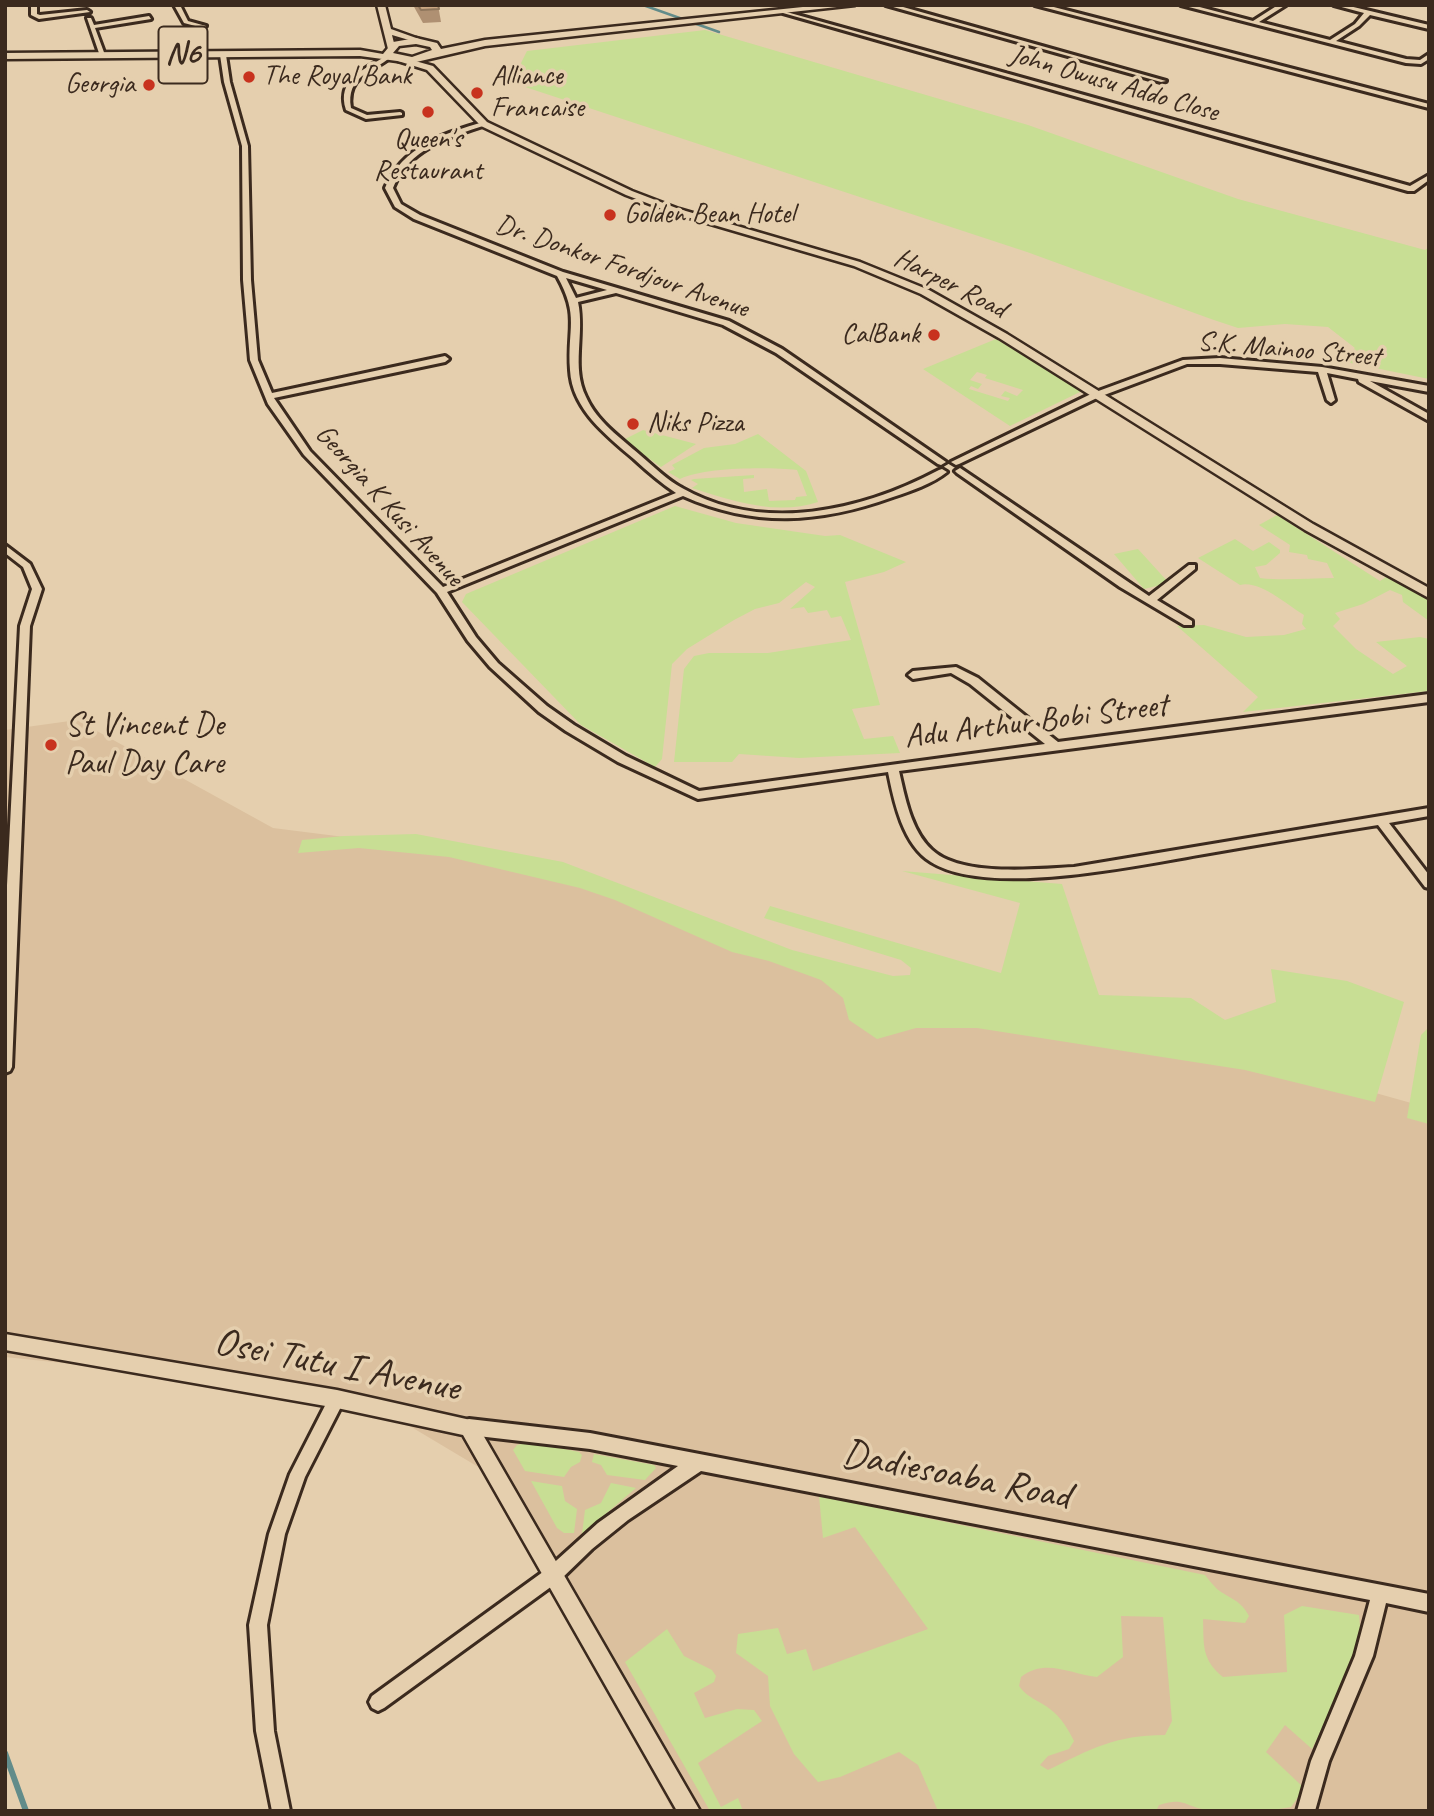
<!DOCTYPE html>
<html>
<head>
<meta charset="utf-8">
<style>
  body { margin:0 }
  #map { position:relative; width:1434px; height:1816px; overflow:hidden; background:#e5cfae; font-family:Caveat,sans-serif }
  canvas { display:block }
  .frame { position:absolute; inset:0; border:7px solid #3b2a1e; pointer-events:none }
</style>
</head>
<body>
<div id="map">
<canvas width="1434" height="1816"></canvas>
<div class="frame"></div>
</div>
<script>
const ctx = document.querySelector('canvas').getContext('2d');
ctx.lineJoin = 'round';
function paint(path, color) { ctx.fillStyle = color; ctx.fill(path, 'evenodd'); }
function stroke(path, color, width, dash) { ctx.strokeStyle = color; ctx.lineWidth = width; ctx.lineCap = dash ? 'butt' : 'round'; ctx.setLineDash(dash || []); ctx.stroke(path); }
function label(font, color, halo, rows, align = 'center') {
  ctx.font = font + ' Caveat,sans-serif'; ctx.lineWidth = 7; ctx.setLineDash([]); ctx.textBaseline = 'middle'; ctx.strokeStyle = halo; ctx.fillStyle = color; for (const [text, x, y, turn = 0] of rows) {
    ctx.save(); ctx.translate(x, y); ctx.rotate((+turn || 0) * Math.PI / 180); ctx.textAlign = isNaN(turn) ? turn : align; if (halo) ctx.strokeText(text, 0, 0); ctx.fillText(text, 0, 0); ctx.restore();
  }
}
paint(new Path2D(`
  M77,720l196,108 238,30 321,111 337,66 260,73v703h-756l-77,-143 -116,-200 -72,-43 -88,-19 -218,-39 -97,-10v-627z`), '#dbc09e');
paint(new Path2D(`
  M705,30l323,95 210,74 187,51 4,-3v132l-88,-18 14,-13 -27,-21 -43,-3 -47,4 -27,-9 -184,-67 -511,-168 3,-17 8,-16z
  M996,339l86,52 -72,35 -87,-57zM977,372l10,3 -2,3 38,12 -6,6 -12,-5 -4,5 9,2 -2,3 -39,-12 2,-3 7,3 4,-5 -12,-4z
  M643,430l53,14 -35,23 -38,-27z
  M758,434l48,37 12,31c-41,14 -86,-1 -126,-14l6,-4 -7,-4 3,-1 60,-4v3l-11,1 1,13 23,-3 2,12 26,-1 1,-3 11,-1 -10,-26c-27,-3 -93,-3 -117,9l-12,-7 7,-3 -3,-4 32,-17 31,-4z
  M675,506l61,17 89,13 15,-1 66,27 -22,10 -39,10 35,123 -28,4 12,30 29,-3 7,17 -101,5 -60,-4 -7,8h-58l10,-93 10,-13 15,-3h59l83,-13 -10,-24 -10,2 -4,-8 -19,3 -4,-6 -14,2 25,-22 -9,-5 -27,21 -24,6 -21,11 -47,29 -15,15 -10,95 -7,8 -74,-42 -119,-123 4,-8z
  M1277,515l103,66 6,-4 43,22v22l-26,-19 -1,-7 -12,-5 -27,14 -28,9 5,6 -7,7 23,23 37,25 14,-8 -31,-24 44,-5 9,2v52l-186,21 15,-15 -81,-71 27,-1 42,12 38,-2 22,-6 -4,-5 2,-9c-17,-10 -44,-35 -64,-30l-42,-27 37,-19 18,12 16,-9 11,8v3l-14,12 -11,2 5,11c25,3 48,0 74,0l-7,-15 -19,-4 -1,-4 -18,-3 1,-7 -31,-20z
  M1138,549l31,34 -25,6 -30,-35z
  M416,834l147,28 229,88 101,26 17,-1 1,-7 -10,-8 -137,-42 6,-12 231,67 19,-70 -118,-32 160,13 37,111 92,3 34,22 51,-18 -5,-33 76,12 57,21 -29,100 -130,-32 -268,-42h-61l-39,11 -28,-19 -6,-22 -22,-18 -52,-19 -37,-9 -117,-52 -35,-12 -131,-31 -90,-9 -61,5 4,-13 42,-4z
  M1429,1027v97l-22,-6 14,-83z
  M531,1442l48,10 3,3 -2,7 -9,5 -7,10 -39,-6 -12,-21 4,-5z
  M594,1454l60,11 2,3 -11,12 -38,-5 -6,-10 -9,-3z
  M531,1481l31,5 3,15 12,8 -3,24h-10l-7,-5z
  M611,1483l25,5 -54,46 3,-24 16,-7z
  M819,1496l386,79c4,5 8,10 12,14 13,10 24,11 32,27l-4,7 -42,-4c1,26 -2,40 20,58l64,-5 -3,-57 18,-9 57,9 2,22 -14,41 -35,71 -27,-24 -19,27 36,34 -1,7 -10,14c-23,4 -61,8 -84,3 -24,-4 -22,-13 -48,-5l-3,6h-218l-20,-46 -19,-13 -59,25 -22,5 -24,-28 -24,-48 -2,-30 -32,-23 2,-19 40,-6 9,26 19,-5 7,22 115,-42 -73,-102 -32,11zM1121,1616l42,1 9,104 -7,14c-50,0 -74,14 -117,35l-8,-5 8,-9 21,-7 5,-8c-6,-12 -13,-24 -24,-32 -11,-9 -22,-10 -31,-23l2,-9c25,-19 48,-3 76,0l26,-20z
  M667,1629l17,27 28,14 4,6 -2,6 -20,11 11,25 32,-9 17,1 8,11 -64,42 23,44 17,-9 5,13h-33l-85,-149z`), '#c8de94');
stroke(new Path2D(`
  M643,5l76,27`), '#628c8a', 2.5);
stroke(new Path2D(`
  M5,602v11`), '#628c8a', 3.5);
stroke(new Path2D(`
  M5,1753l21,58`), '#628c8a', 6);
const minor = new Path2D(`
  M31,5h6v9l3,1 47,-5 3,2 -51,7 -8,-4z
  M174,5h6l8,16 18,5 -3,2 -19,-5z
  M886,5h10l270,76 -5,1z
  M1035,5h11l383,99v4z
  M1181,5h11l61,16 25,-16h8l-27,17 71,18 25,-16 9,-11 -30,-8h11l84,20v4l-59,-14 -11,11 -23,15 70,18 14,1 9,-6v5l-8,5 -15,-1z
  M783,11l627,175 19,-11v5l-15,11h-6l-625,-178z
  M149,16l2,3 -56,9 10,27 -5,1 -13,-38h4l3,7z
  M223,53l3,2 4,27 18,64 3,134 7,80 14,33 173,-37 4,3 -4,3 -171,36 36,53 133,136 233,-94c-15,-10 -29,-22 -42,-34 -28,-24 -62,-50 -64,-89 -3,-42 10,-53 -13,-94l-143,-57 -19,-12 -10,-19c17,-41 59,-55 99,-66l2,1v2c-37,12 -78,24 -93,63l8,16 19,11 143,57 166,49 53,28 164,113 -5,3 -3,-1 -162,-111 -53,-28 -107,-32 -38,9c7,32 -7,65 8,95 11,25 35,41 54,58 14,12 27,25 42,33 81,46 180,23 257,-18l3,-1 5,3c-15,12 -36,19 -54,25 -72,26 -138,31 -210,-1l-236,96 29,45 22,26 49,43 27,19 52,31 73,35 346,-47 -75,-60 -19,-11 -38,6 -5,-4 5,-4 43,-4 22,11 80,64 371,-48v8l-530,69c6,26 12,60 33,79 29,27 104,19 142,17l355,-59v8l-40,7 40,52v13l-4,-1 -47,-62c-58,9 -116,19 -174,29 -66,11 -215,44 -273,8 -28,-17 -37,-60 -43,-90l-190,27 -80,-37 -52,-31 -27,-19 -49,-45 -22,-26 -31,-48 -133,-138 -36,-51 -18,-44 -7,-80 -1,-134 -18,-64 -4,-27zM566,278l41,12 -31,8z
  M386,56l5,1c-20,16 -45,19 -40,51l16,7 33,-3 2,1v2l-36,4 -20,-9c-10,-31 18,-40 40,-54z
  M1220,358l102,9 107,19v6l-59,-11 59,33v7l-70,-39 -1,-3 -31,-6 8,27 -4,3 -4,-3 -9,-28 -98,-8h-33l-88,33 -140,67 -3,1 -5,-3 142,-69 90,-33z
  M960,468l189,128 40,-31h6v4l-38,31 35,21v4h-8l-64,-38 -163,-114 -2,-2z
  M5,545l25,19 12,25 -12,37 -18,441 -2,4 -5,2v-148l15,-299 12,-37 -9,-22 -18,-14z
  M337,1391l6,3 2,5 -40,78 -20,57 -18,91 7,106 16,80h-18l-16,-80 -7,-106 20,-91 21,-60 41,-80z
  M469,1419l121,14 839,161v18l-43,-9 -13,53 -44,105 -14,50h-18l14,-50 44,-105 15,-56 -669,-129 -73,49 -36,29 -33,32 -175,127 -6,3 -6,-3 -3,-6 3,-6 175,-127 51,-46 80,-57 -88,-17 -121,-14 -6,-2 -2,-6 2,-6z`);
const tertiary = new Path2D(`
  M5,1334l332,56 138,31 225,390h-23l-214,-376 -126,-27 -332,-58z`);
const secondary = new Path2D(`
  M377,5h8l6,24 28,10v4l-27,-8 3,12 -7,2z
  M401,57l32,9 54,56 145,69 47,18 181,53 69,28 78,44 306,190 116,64v10l-124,-68 -306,-192 -78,-44 -67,-28 -181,-53 -47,-18 -145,-69 -54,-56 -29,-9z`);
const trunk = new Path2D(`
  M822,5h33l-370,41 -73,17 -52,-7 -355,3v-6l355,-3 23,4 10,-12 23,-4 21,5 4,6 44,-9zM416,44l14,3 2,3 -20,7 -19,-4 6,-7z`);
stroke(minor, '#3b2a1e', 6);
stroke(tertiary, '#3b2a1e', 5);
stroke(secondary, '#3b2a1e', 5);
stroke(trunk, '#3b2a1e', 5);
paint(minor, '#e5cfae');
paint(tertiary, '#e5cfae');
paint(secondary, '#e5cfae');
paint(trunk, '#e5cfae');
paint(new Path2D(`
  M413,5h25l3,17 -18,1z`), '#af9072');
const building = new Path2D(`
  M418,5h20l1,4 -18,1z`);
paint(building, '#cca884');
stroke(building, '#8f765c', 2);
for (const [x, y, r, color] of [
  [249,77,7,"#c8321e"],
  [149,85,7,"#c8321e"],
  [477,93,7,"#c8321e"],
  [428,112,7,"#c8321e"],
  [610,215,7,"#c8321e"],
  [934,335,7,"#c8321e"],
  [633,424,7,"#c8321e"],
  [51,745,7,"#c8321e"]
]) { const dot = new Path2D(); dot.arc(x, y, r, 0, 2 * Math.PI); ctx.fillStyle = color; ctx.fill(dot); stroke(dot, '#e5cfae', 2.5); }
label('28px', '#3b2a1e', '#e5cfae', [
  ["The Royal Bank",263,77],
  ["Alliance",491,77],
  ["Francaise",491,109],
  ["Georgia",135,85,"right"],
  ["Queen's",428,140,"center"],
  ["Restaurant",428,172,"center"],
  ["Golden Bean Hotel",624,215],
  ["CalBank",920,335,"right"],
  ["Niks Pizza",647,424]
], 'left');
label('28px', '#3b2a1e', '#e5cfae', [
  ["John Owusu Addo Close",1114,84,16],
  ["Dr. Donkor Fordjour Avenue",622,267,19],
  ["Harper Road",950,284,27],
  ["S.K. Mainoo Street",1289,350,5],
  ["Georgia K Kusi Avenue",389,506,48]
]);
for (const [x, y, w] of [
  [183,55,49]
]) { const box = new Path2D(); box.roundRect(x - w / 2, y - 28.5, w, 57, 5); ctx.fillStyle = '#e5cfae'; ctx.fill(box); stroke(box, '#3b2a1e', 2); }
label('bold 32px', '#3b2a1e', null, [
  ["N6",183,55]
]);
label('33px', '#3b2a1e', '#e5cfae', [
  ["Adu Arthur Bobi Street",1036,722,-7]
]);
label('33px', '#3b2a1e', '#e5cfae', [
  ["St Vincent De",65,726],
  ["Paul Day Care",65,764]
], 'left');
label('40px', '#3b2a1e', '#e5cfae', [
  ["Osei Tutu I Avenue",337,1366,11],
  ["Dadiesoaba Road",956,1476,11]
]);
</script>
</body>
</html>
